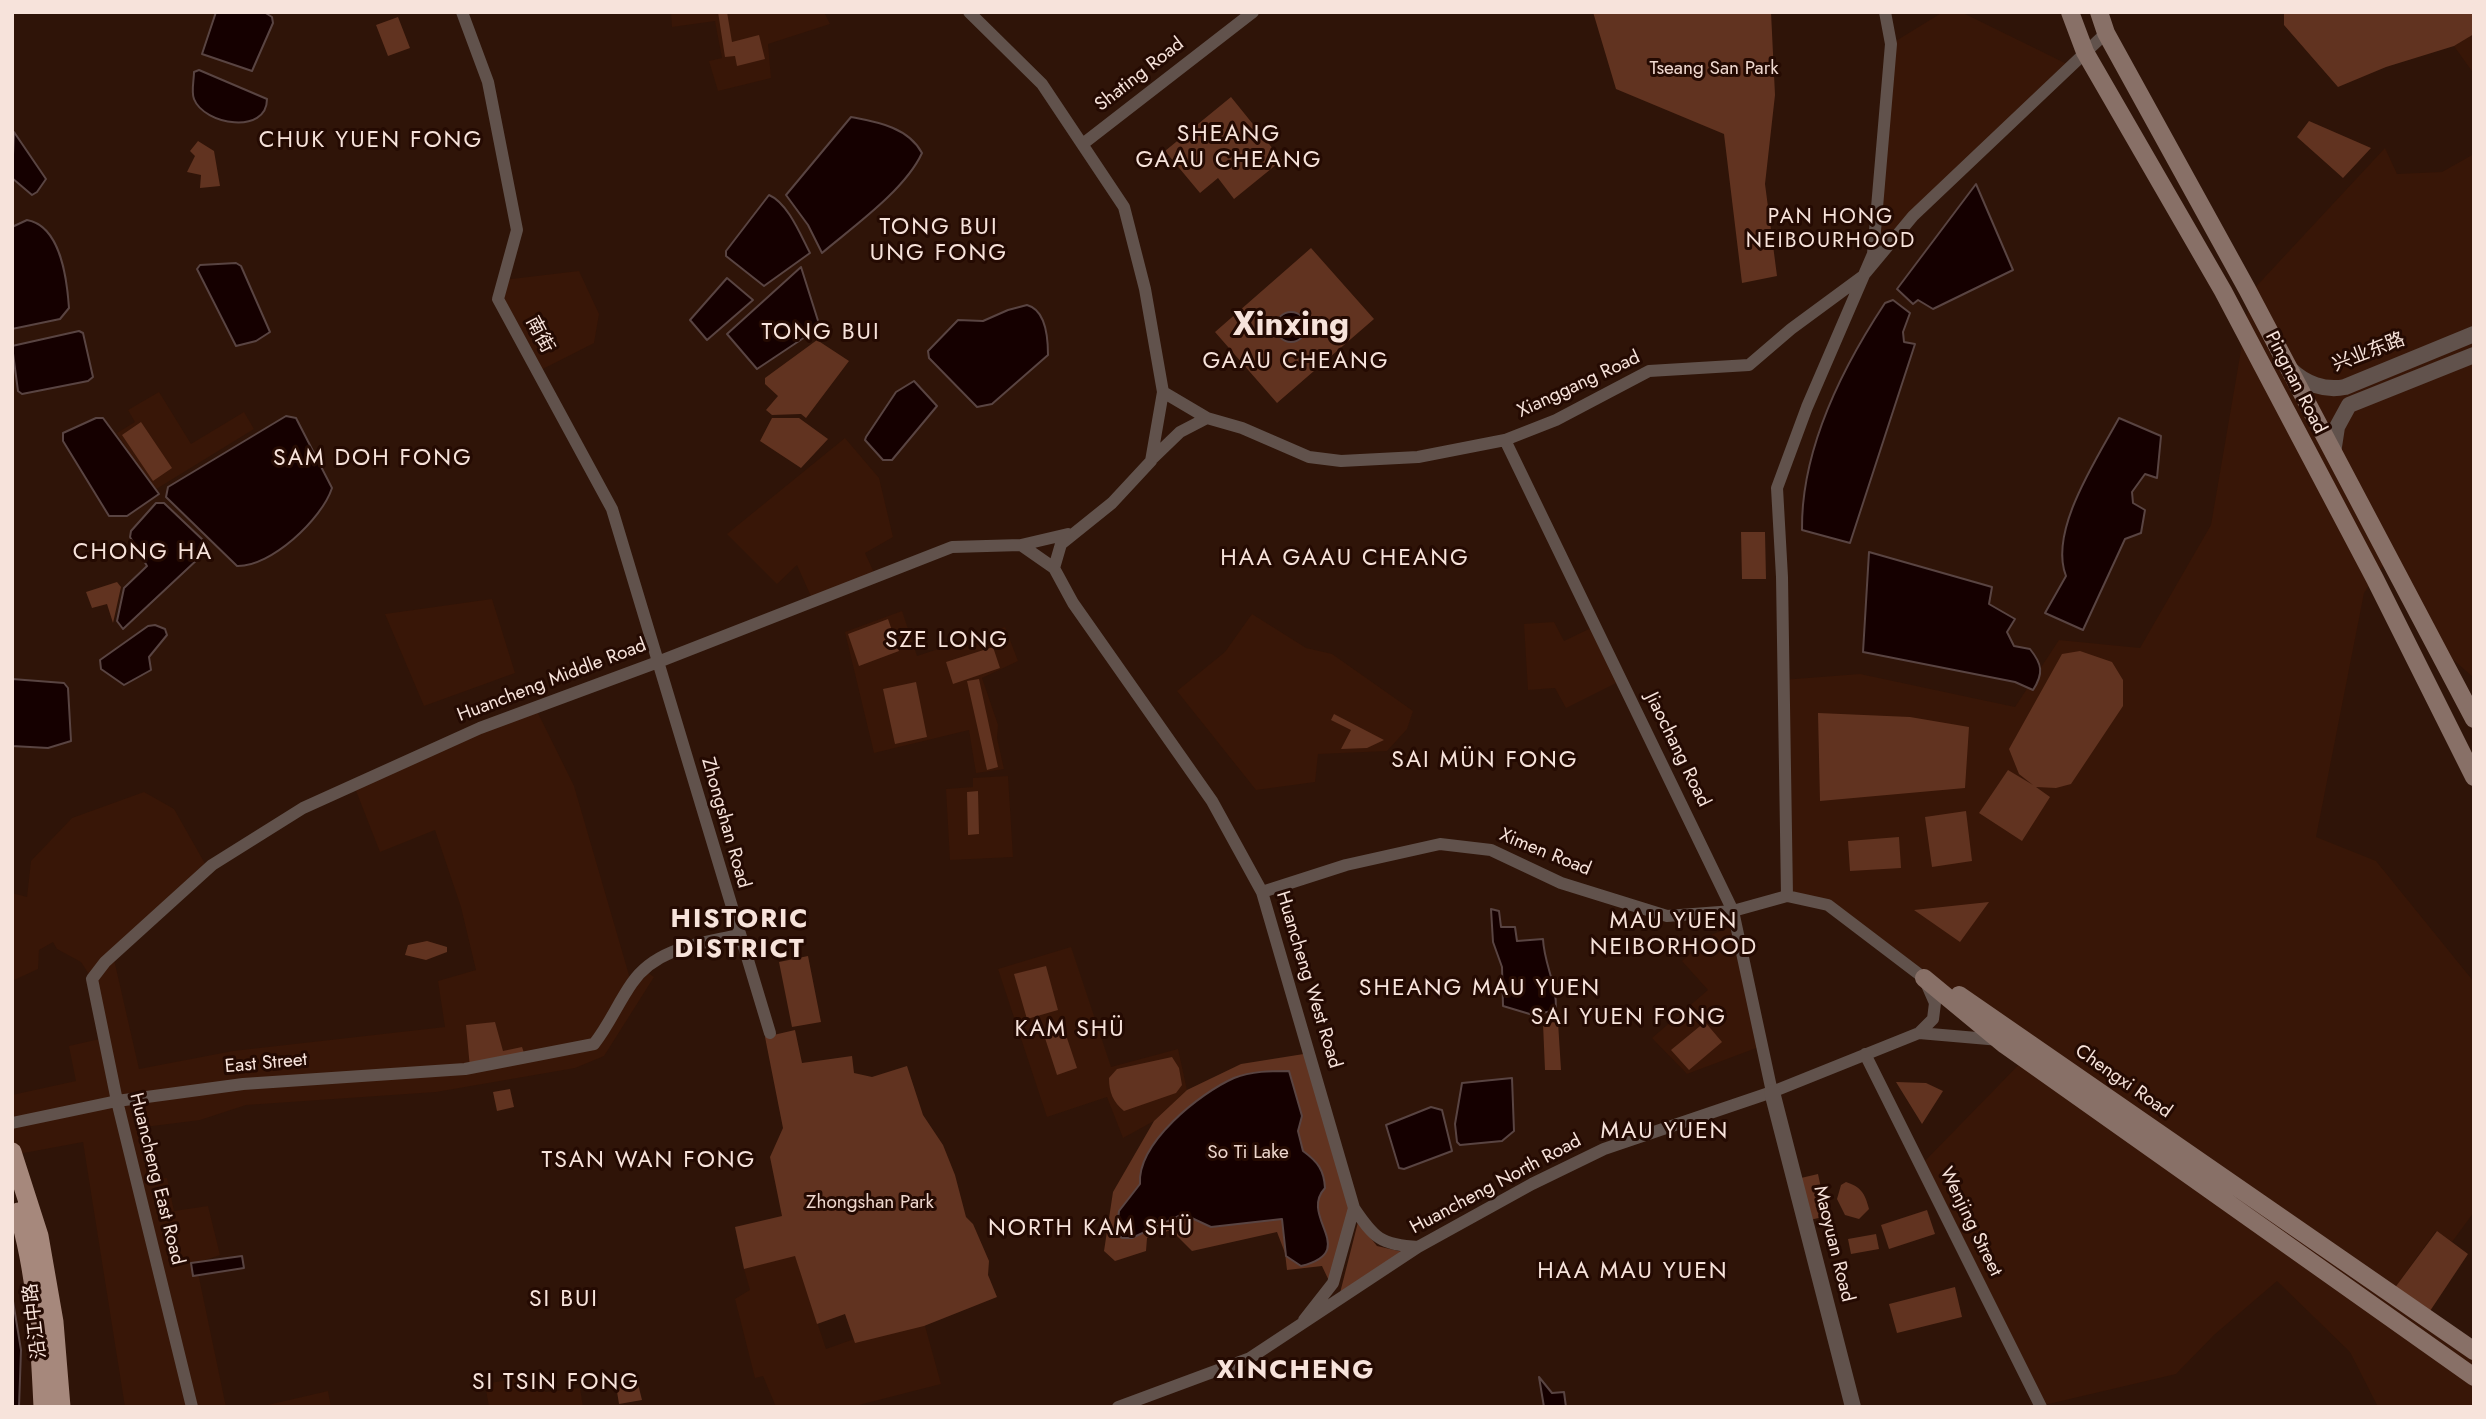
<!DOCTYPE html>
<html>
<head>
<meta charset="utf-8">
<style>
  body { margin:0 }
  #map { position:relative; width:2486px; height:1419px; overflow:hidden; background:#2f1408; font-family:Jost,sans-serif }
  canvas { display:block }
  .frame { position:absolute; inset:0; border:14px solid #f7e3db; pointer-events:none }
</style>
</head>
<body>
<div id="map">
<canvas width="2486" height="1419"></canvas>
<div class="frame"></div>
</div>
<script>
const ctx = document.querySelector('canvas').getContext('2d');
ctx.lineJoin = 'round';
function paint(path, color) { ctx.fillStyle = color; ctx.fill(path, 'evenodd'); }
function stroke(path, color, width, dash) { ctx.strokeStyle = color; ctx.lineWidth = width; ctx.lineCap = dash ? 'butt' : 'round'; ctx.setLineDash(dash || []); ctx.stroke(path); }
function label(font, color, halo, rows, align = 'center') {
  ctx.font = font + ' Jost,"Noto Sans SC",sans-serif'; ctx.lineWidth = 6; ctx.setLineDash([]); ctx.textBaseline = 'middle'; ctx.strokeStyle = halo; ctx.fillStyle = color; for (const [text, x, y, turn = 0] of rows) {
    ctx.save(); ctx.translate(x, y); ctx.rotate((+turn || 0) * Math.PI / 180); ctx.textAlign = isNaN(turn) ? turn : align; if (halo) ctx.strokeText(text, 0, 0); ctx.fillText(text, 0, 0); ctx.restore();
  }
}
paint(new Path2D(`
  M671,12h153l6,12 -62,20 3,34 -53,13 -9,-30 13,-3 -7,-37 -43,6z
  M1943,12h18l110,54 -198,188 18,-210z
  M2474,34v40l-20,-28z
  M2385,148l12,26 45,-2 32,-18v524l-43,-38 -42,-83 -25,36 -48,244 60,24 98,121v230l-22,30 -16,-11 -45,62 83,58v56h-96l-28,-55 -73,-71 -63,54 -38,39 -136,32 -119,-241 115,-118 -112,-69 -96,-73 -41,-9 -5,-216 78,-6 155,33 44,-67 81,8 71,-123 40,-233z
  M579,271l20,43 -5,29 -57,29 -39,-73 5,-19z
  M159,392l32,52 53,-32 10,17 -101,62 -36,-58 18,-11 -7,-12z
  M845,438l34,40 14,59 -28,16 11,24 -63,24 -16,-36 -20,19 -50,-50z
  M492,599l23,74 -91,33 -39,-92z
  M902,611l15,45 88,-29 13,34 -36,17 16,47 -1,13 7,31 -28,4 -7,-43 -95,23 -29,-121z
  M1252,614l54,34 26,6 81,57 -6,18 -20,22 -69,3 -3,28 -59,8 -79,-99 48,-39z
  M1554,622l10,19 27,-13 27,54 -52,26 -11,-20 -27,2 -4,-66z
  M535,707l39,79 57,196 12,-13 11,8 -50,79 -29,12 -139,24 -190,13 -46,15 -55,7 8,52 14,-1 7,33 34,-5 12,49 -24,8 30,144h-101l-42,-265 -70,13 -1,-3v-57l64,-14 -7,-35 35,-8 -12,-59 -11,-17 -24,-13 -4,-7 -14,8 -1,19 -26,12v-88l15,4 4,-36 41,-43 72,-26 30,17 34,60 -95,86 26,114 94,-18 212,-24 -7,-46 38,-11 -15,-63 -26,-77 -55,22 -27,-69z
  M1008,776l5,81 -63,3 -4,-71 27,-2v-9z
  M1730,927l29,120 -72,27 -35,-36 56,-48 -26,-29 31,-27z
  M1071,947l40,120 67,-18 9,41 -33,31 -31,17 -16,-41 -60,20 -49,-148z
  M795,1255l31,94 96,-34 19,69 -90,23h-75l-13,-31 -8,2 -20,-79 15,-9 -6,-21z
  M541,1374l4,18 35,-4 3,19h-94l-4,-23z
  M328,1391l3,16h-72z`), '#381607');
paint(new Path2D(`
  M718,12h9l5,30 27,-7 6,24 -28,7 -2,-10 -10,1z
  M1593,12h178l4,83 -10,89 12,92 -35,7 -18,-149 -108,-45z
  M2284,12h190v22l-20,12 -68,21 -48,20 -54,-62z
  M398,17l12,31 -22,8 -12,-31z
  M1231,97l51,63 -48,39 -16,-21 -18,15 -35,-42z
  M2309,121l62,27 -28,30 -46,-41z
  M198,141l16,10 6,35 -20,2 1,-13 -14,-3 8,-16 -5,-5z
  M1311,248l63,71 -97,84 -62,-71z
  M817,340l32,21 -43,57 -5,-4 -29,1 -6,-5 12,-14 -13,-12v-6z
  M772,418h27l29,21 -27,29 -41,-27z
  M141,422l31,46 -19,13 -31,-46z
  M1741,532h24l1,47h-24z
  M117,582l4,5 -8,36 -6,-19 -15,4 -6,-16z
  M888,619l11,32 -40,15 -11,-32z
  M993,647l7,21 -47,16 -7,-22z
  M2080,651l32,11 11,18v26l-52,78 -15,4 -20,-1 14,10 -28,44 -43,-28 29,-43 25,15 -14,-11 -10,-25 53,-95z
  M979,679l19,88 -11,3 -20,-89z
  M916,682l11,55 -32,7 -12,-55z
  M1818,713l92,4 59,10 -4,61 -145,13z
  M1334,714l50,26 -17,8 -26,1 10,-19 -20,-10z
  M978,791l1,43 -11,1 -1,-43z
  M1966,811l6,50 -40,6 -7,-50z
  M1899,837l2,31 -51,3 -2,-30z
  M1989,902l-29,40 -46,-32z
  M427,941l20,6v5l-21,8 -21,-5 3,-10z
  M808,956l13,66 -29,5 -13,-65z
  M1046,966l12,44 -31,9 -13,-45z
  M495,1022l8,29 19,-4 4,12 -56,9 -4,-43z
  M1558,1022l3,48h-16l-2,-47z
  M1705,1022l17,20 -33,28 -18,-20z
  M795,1030l7,33 50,-7 2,17 18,4 35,-11 16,49 20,30 12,30 11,42 7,7 16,37 -1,14 9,22 -73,29 -69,17 -10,-29 -28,10 -22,-68 -51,13 -9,-42 47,-11 -12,-59 13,-29 -18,-91z
  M1065,1032l12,36 -20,7 -12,-37z
  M1310,1053l44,155 -24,75 -8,-17 -35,4 -2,-17 -8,-21 -85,19 -21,-21 -24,8 -1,13 -31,10 -11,-10 9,-59 41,-71 33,-31 54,-26z
  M1172,1057l7,11 3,17 -6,8 -52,18c-11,-9 -15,-19 -15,-33l8,-9z
  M1896,1082l30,1 17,8 -21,33z
  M510,1089l4,18 -17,4 -4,-19z
  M1818,1174l9,42 -17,4 -9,-42z
  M1846,1182c15,5 19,11 23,27l-10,10 -14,-4 -8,-16 4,-14z
  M1927,1210l8,24 -46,15 -8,-24z
  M1358,1222l19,24 26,6 -64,45z
  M2437,1231l31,23 -42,63 -35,-24z
  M1876,1234l3,15 -28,5 -3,-15z
  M1955,1287l7,30 -65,16 -8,-29z
  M636,1376l6,24 -23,4 -4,-25z`), '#613320');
const water = new Path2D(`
  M216,12h48l8,5 1,6 -21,48 -50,-17z
  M199,70l68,29c0,36 -63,26 -73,0 -3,-7 0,-19 0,-27z
  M851,117c26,5 57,10 71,36 -17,37 -68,73 -100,100l-14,-28 -22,-30z
  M14,132l32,47 -9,13 -5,3 -20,-17z
  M1976,184l37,86 -80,39 -15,-9 -5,4 -16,-15z
  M769,195c19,8 32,41 41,58l-46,33 -38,-30v-5z
  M27,220c34,6 40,59 42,88l-9,11 -48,10v-102z
  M236,263l5,3 29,66 -14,9 -20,5 -39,-77 3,-4z
  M801,267l19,60 -63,42 -30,-35z
  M727,278l26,22 -46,40 -17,-20z
  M1893,300l17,13 -7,19 1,10 11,2 -65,199 -48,-13c-1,-80 40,-162 83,-227z
  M1027,305c19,5 21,34 21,50l-56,49 -15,3 -48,-49 -1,-7 30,-31 25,1 25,-11z
  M1276 327a15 15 0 1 1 30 0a15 15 0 1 1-30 0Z
  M79,331l4,2 10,44 -5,4 -66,13 -4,-3 -6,-45z
  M914,381l23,25 -45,54h-9l-18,-20 1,-3 30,-45z
  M286,416l10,2 36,70c-10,31 -61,79 -95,78l-71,-69 2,-10z
  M96,418h7l56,76 -32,22h-18l-46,-75v-8z
  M2119,418l42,18 -4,42 -12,-4 -13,18 1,11 12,7 -4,23 -16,6 -42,91 -38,-17 21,-37c-18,-45 32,-119 53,-158z
  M156,503h8l40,38 2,7 -6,9 -77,72 -6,-8 7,-33 23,-22 -17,-29 1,-6z
  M1869,552l123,35 -3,17 26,15 -8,13 7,14 16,3c12,15 14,24 3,41l-18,-8 -152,-30z
  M155,625l10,4 2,6 -18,22 2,13 -27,15 -23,-16 -1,-9 48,-34z
  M12,679l52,4 4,5 3,53 -23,7 -36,-2z
  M1491,909l8,2 2,16h14l2,14 26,-2c1,25 14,45 13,71l-23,5 -30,-9 -1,-39 -9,-25z
  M1289,1071l13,45 -4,15 5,20c15,11 21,19 22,37 -27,29 36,63 -24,78l-15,-10 -4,-37 -71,8 -28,-13 -51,24h-10l-6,-5 3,-22 21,-27c-3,-41 60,-91 94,-106 18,-7 36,-7 55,-7z
  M1512,1078l2,53 -12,10 -42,4 -3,-3 -2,-18 7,-41z
  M1431,1107l11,3 10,41 -48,18 -5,-1 -13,-43z
  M242,1256l2,12 -51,8 -2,-13z
  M12,1295l9,55 -2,57h-7z
  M1539,1377l13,16 12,-1 2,15h-22z`);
paint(water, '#150000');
stroke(water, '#594442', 2);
stroke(new Path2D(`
  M462,12l26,70 29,148 -19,69 114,210 158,524
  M969,12l73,72 82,123 21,82 18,103 -12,69 -39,42 -51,41 -7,24
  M1084,143l169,-131
  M1163,392l44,26 35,10 67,29 32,4 77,-4 87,-17 51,-20 93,-49 100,-6 42,-36 72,-53 50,-60 193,-183
  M1505,440l228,471 39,181
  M1152,459l28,-27 27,-14
  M1021,545l47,-11
  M1262,892l84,-27 94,-21 51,6 70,33 106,33 66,-5 54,-15 41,9 96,73 11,25 -2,16 -14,14
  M1787,896l-5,-319 -5,-89 30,-81 66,-153 18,-210 -6,-32
  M1865,1054l176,353
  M12,1123l105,-22 126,-17 222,-15 129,-25c15,-19 24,-41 38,-61 24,-35 67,-39 106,-48
  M1354,1208c20,30 27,37 64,39
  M192,1407l-75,-306 -25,-122 13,-17 107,-97 91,-57 177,-80 178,-66 294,-115 69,-2 33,23 19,35 139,198 50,91 92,316 -21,75 -29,37
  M1118,1407l132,-49 168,-111 114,-63 72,-35 168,-57 147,-59 81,7`), '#61524c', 12);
stroke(new Path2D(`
  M2290,369c15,15 35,22 55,18l129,-53
  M2333,453l4,-26 12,-22 125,-50
  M1772,1092l81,315`), '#61524c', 16);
stroke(new Path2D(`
  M2070,12l15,40 138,239 152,288 99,198
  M2099,12l7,21 141,256 227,430
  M1924,978l81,67 469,332
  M1959,995l515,356`), '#887067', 18);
stroke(new Path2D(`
  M12,1152l27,84 15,86 7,85
  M18,1212c19,61 22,131 25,195`), '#a6887c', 19);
label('19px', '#efd8cf', '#240a02', [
  ["Tseang San Park",1714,69],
  ["So Ti Lake",1248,1153],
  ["Zhongshan Park",870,1203]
]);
label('19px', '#f7e3db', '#240a02', [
  ["Shating Road",1140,75,-38],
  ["南街",539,335,62],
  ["兴业东路",2369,353,-21],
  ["Pingnan Road",2295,383,63],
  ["Xianggang Road",1579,385,-25],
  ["Huancheng Middle Road",552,681,-21],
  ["Jiaochang Road",1677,750,64],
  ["Zhongshan Road",725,823,74],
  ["Ximen Road",1545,853,22],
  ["Huancheng West Road",1308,980,73],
  ["East Street",266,1064,-5],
  ["Chengxi Road",2123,1082,35],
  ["Huancheng East Road",156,1179,76],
  ["Huancheng North Road",1496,1185,-28],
  ["Wenjing Street",1970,1222,64],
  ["Maoyuan Road",1833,1244,76],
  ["沿江中路",36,1321,-97]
]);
ctx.letterSpacing = '2px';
label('21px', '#f7e3db', '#240a02', [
  ["PAN HONG",1831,218],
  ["NEIBOURHOOD",1831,242]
]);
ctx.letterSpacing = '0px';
ctx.letterSpacing = '2px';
label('23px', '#f7e3db', '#240a02', [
  ["SHEANG",1229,135],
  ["GAAU CHEANG",1229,161],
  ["CHUK YUEN FONG",371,141],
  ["TONG BUI",939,228],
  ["UNG FONG",939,254],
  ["TONG BUI",821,333],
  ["GAAU CHEANG",1296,362],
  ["SAM DOH FONG",373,459],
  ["CHONG HA",143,553],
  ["HAA GAAU CHEANG",1345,559],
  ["SZE LONG",947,641],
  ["SAI MÜN FONG",1485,761],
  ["MAU YUEN",1674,922],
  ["NEIBORHOOD",1674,948],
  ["SHEANG MAU YUEN",1480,989],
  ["SAI YUEN FONG",1629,1018],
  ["KAM SHÜ",1070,1030],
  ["MAU YUEN",1665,1132],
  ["TSAN WAN FONG",649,1161],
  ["NORTH KAM SHÜ",1091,1229],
  ["HAA MAU YUEN",1633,1272],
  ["SI BUI",564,1300],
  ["SI TSIN FONG",556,1383]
]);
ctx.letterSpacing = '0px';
ctx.letterSpacing = '2px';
label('bold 26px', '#f7e3db', '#240a02', [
  ["HISTORIC",740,921],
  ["DISTRICT",740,951],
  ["XINCHENG",1296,1372]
]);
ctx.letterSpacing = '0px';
label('bold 33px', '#f7e3db', '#240a02', [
  ["Xinxing",1291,327]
]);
</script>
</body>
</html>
